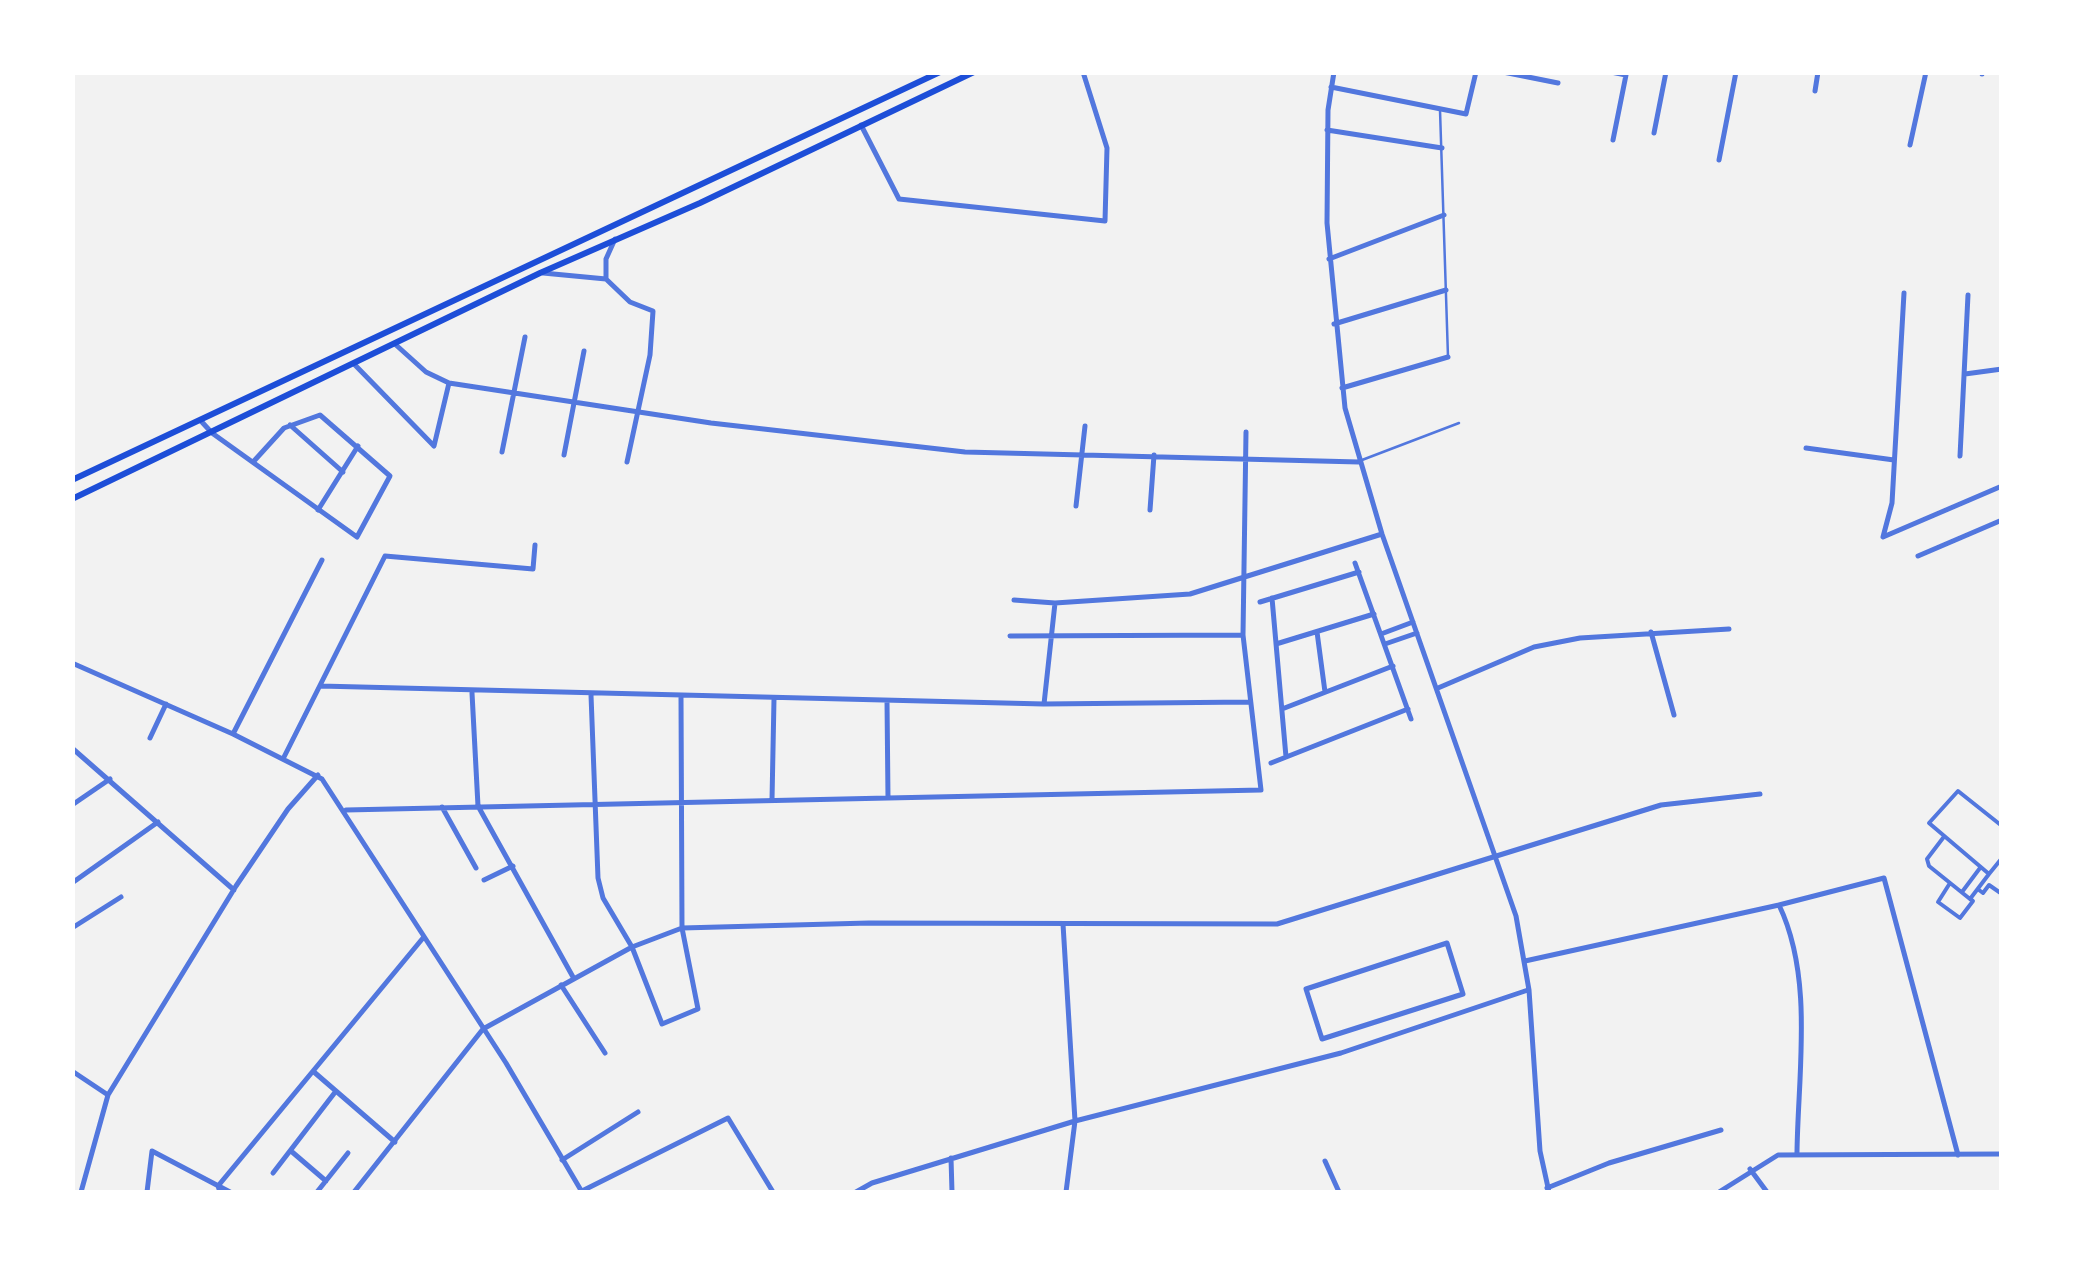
<!DOCTYPE html>
<html>
<head>
<meta charset="utf-8">
<style>
  body { margin:0 }
  #map { position:relative; width:2074px; height:1265px; overflow:hidden; background:#f2f2f2; font-family:Overpass,sans-serif }
  canvas { display:block }
  .frame { position:absolute; inset:0; border:75px solid #fff; pointer-events:none }
</style>
</head>
<body>
<div id="map">
<canvas width="2074" height="1265"></canvas>
<div class="frame"></div>
</div>
<script>
const ctx = document.querySelector('canvas').getContext('2d');
ctx.lineJoin = 'round';
function stroke(path, color, width, dash) { ctx.strokeStyle = color; ctx.lineWidth = width; ctx.lineCap = dash ? 'butt' : 'round'; ctx.setLineDash(dash || []); ctx.stroke(path); }
stroke(new Path2D(`
  M1440,110l8,247
  M1362,460l97,-37`), '#5277de', 2.5);
stroke(new Path2D(`
  M1943,838l-16,21 2,7 41,33 19,-25 -60,-51 29,-32 44,35
  M1989,874l13,-16
  M1950,883l-12,19 22,16 13,-17 -3,-2
  M1979,890l4,3 6,-8 13,9
  M1962,892l18,-24`), '#5277de', 4);
stroke(new Path2D(`
  M1334,72l-6,38 -1,113 18,185 37,126 134,382 13,74 11,161 9,41
  M1503,72l55,11
  M1611,72l15,3 -13,65
  M1982,74v-2
  M1331,87l135,27 10,-42
  M1815,91l3,-19
  M861,125l38,74 206,22 2,-73 -24,-76
  M1327,130l115,18
  M1654,133l12,-61
  M1910,145l16,-73
  M1719,160l17,-88
  M1329,259l115,-44
  M543,273l63,6 24,23 23,9 -3,44 -23,107
  M606,279v-20l9,-20
  M1904,293l-12,210 -9,34 119,-51
  M1334,324l112,-34
  M396,345l30,27 23,11 262,40 254,29 394,10
  M355,365l79,81
  M1965,374l37,-5
  M1342,388l106,-31
  M201,421l11,12 145,104 33,-61 -70,-61 -36,13 -30,33
  M290,425l53,47
  M434,446l15,-63
  M1806,448l88,12
  M502,452l23,-115
  M564,455l20,-104
  M1960,456l8,-161
  M1076,506l9,-80
  M318,510l40,-64
  M1150,510l4,-55
  M1918,556l84,-36
  M1355,563l56,156
  M1272,598l14,159
  M1014,600l41,3 135,-9 192,-60
  M1260,602l99,-30
  M1317,632l8,60
  M1651,632l23,83
  M1381,634l32,-12
  M1010,636l232,-1
  M1276,644l98,-30
  M1385,644l32,-11
  M72,663l161,71 89,45 184,284 76,129
  M320,686l724,18 11,-101
  M1438,688l96,-41 46,-9 149,-9
  M472,693l6,113 95,171
  M591,695l7,183 5,20 29,49 30,77 36,-15 -16,-81 -1,-231
  M1043,704l207,-2
  M1282,709l111,-43
  M233,734l89,-174
  M150,738l16,-34
  M72,748l162,142
  M284,757l101,-201 148,13 2,-24
  M1271,763l137,-54
  M888,798l373,-8 -18,-155 3,-203
  M772,800l2,-101
  M72,805l38,-26
  M442,807l34,61
  M346,810l542,-12 -1,-97
  M484,880l29,-14
  M72,883l86,-61
  M1779,905l105,-27 74,277
  M1063,924l12,197 -9,71
  M72,928l49,-31
  M1447,943l16,51 -141,45 -16,-50z
  M1525,961l254,-56c35,73 19,168 18,247
  M561,985l44,68
  M72,1071l36,24
  M314,1072l81,70
  M291,1151l35,30
  M951,1158l1,34
  M562,1160l76,-48
  M1325,1161l14,31
  M1750,1169l17,23
  M273,1173l63,-82
  M1547,1188l62,-25 112,-33
  M582,1191l146,-73 45,74
  M81,1192l27,-97 128,-209 52,-77 30,-34
  M147,1192l5,-41 78,41
  M220,1192l-2,-6 205,-248
  M317,1192l31,-39
  M354,1192l129,-163 149,-82 50,-19 187,-5 408,1 384,-119 99,-11
  M856,1192l16,-9 203,-62 266,-68 187,-63
  M1719,1192l59,-37 224,-1`), '#5277de', 5);
stroke(new Path2D(`
  M72,480l868,-408
  M72,499l468,-226 160,-70 274,-131`), '#1d4ed8', 6);
</script>
</body>
</html>
